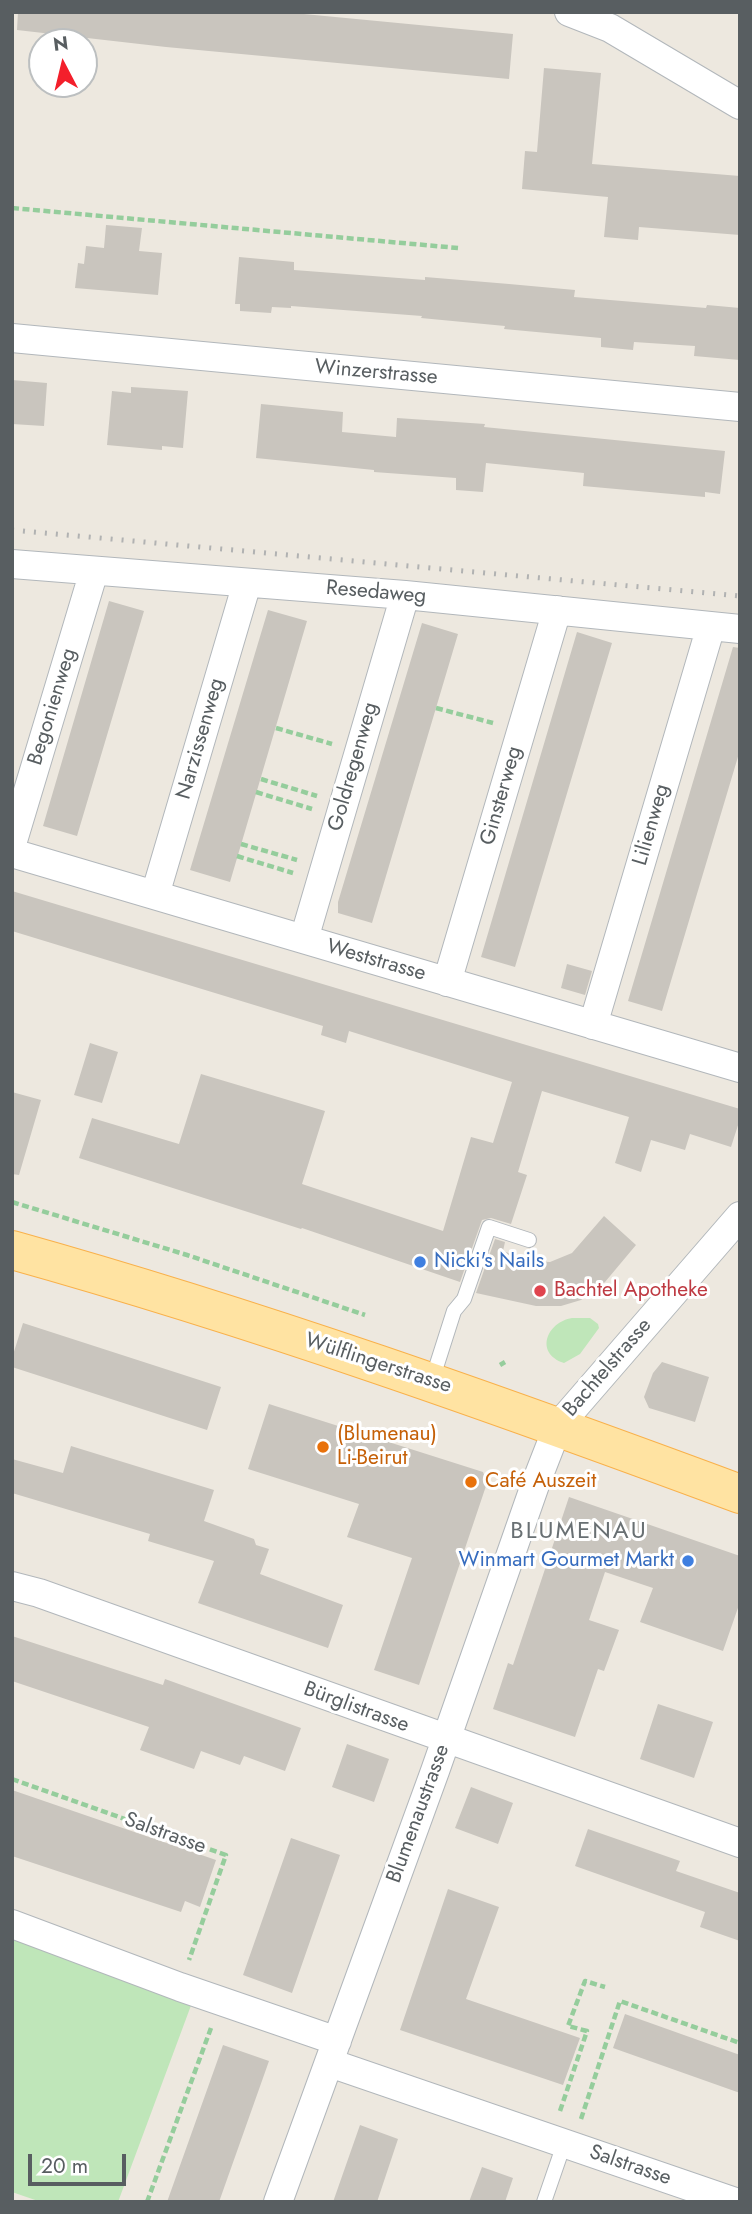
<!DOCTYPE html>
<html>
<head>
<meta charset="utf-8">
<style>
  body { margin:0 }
  #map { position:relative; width:752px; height:2214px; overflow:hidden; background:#ede8df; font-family:Jost,sans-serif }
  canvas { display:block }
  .frame { position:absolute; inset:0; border:14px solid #585e61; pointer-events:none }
  .north { position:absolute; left:28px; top:28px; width:70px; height:70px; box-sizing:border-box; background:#fff; border:2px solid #bcbfc0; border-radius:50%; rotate:353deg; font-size:19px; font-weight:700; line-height:28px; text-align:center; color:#585e61 }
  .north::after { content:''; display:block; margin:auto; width:24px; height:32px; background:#f31f2b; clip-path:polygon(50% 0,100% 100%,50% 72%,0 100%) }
  .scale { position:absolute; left:28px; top:2154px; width:98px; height:32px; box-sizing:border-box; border:4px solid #585e61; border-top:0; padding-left:9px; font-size:21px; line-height:24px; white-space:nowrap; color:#585e61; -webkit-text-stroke:5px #fff; paint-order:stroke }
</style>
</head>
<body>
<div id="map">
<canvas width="752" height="2214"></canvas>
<div class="frame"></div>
<div class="north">N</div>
<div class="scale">20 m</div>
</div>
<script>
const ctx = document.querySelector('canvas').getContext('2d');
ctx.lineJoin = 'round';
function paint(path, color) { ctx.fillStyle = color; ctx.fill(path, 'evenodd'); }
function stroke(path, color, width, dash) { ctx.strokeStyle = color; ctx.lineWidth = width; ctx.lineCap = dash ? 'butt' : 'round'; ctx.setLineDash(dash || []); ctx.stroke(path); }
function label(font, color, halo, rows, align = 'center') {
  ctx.font = font + ' Jost,sans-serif'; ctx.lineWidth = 6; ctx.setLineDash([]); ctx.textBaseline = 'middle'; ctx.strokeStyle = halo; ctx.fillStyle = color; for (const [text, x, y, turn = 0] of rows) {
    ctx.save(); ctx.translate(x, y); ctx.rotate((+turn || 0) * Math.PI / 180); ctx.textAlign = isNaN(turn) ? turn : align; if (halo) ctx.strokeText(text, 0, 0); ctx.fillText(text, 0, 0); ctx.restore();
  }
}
paint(new Path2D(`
  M572,1318h18l8,6 1,4 -19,26 -16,9c-30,-10 -17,-41 8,-45z
  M12,1924l184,68 -78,210h-77l-29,-10z`), '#bfe6b9');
paint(new Path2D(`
  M18,12h265l230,22 -4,45 -343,-32 -149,-17z
  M544,68l57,5 -9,91 148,12v59l-101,-8 -1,13 -34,-3 4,-40 -86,-8 3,-38 12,1z
  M106,225l36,3 -3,23 23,2 -4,42 -83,-7 3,-25 6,1 2,-18 18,2z
  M239,257l55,5v8l131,10v-3l84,7 66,6 -1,7 132,11 1,-3 33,3v52l-46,-4 1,-10 -61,-4 -1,8 -32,-3v-9l-97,-9 1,-3 -84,-8 1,-2 -131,-10v2l-19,-1 -1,6 -31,-2v-7h-5z
  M12,380l35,3 -3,43 -32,-2z
  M131,387l57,4 -5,57 -21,-2v4l-55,-5 5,-54 19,2z
  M261,404l82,8 -1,20 54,5 1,-19 88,6 -1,3 241,24 -5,43 -15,-2v5l-122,-11 1,-13 -98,-10 -3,29 -27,-2v-12l-82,-6v-2l-118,-12z
  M109,601l35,10 -67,225 -34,-10z
  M268,610l39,11 -77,261 -40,-12z
  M422,623l36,11 -86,289 -34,-10v-11z
  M577,632l35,11 -97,324 -34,-10z
  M733,647l7,1v102l-78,261 -34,-10z
  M12,891l728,218v10l-9,28 -41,-13 -5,16 -34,-10 -10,32 -26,-9 14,-46 -87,-26 -24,81 9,3 -16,49 -20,-6 -9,2 -22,62 -158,-54 -1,1 -222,-71 13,-40 87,26 22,-70 124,37 -23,73 141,47 28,-94 22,6 19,-61 -163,-51 -3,12 -25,-8 2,-9 -311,-95z
  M567,964l25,7 -7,24 -24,-7z
  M90,1043l28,9 -16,51 -28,-8z
  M12,1092l29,8 -22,75 -7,-1z
  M604,1216l32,29 -31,37 -24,18 -20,6h-25l-60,-13 19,-54 10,3 -2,9 28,10 19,1 22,-9z
  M23,1323l198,64 -14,43 -195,-63v-9z
  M662,1362l47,15 -14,45 -46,-14 -5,-11 9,-24z
  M269,1404l214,68 4,11 -68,202 -45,-15 38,-112 -65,-21 12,-33 -111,-35z
  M71,1446l143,44 -10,31 50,18 2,6 13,4 -9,25 83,31 -15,43 -130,-45 16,-42 -66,-20 2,-7 -138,-41v-34l51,14z
  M569,1497l171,59v46l-17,49 -83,-29 13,-34 -48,-16 -16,48 30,10 -15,41 -6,-2 -23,68 -82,-28 15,-46 5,2z
  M12,1636l151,49 2,-6 136,49 -16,43 -41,-15 -4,9 -39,-14 -7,18 -54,-19 9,-23 -137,-46z
  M658,1704l55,18 -19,56 -54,-19z
  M347,1744l42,15 -15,43 -42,-15z
  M471,1787l42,16 -15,41 -43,-16z
  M12,1790l204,70 -16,47 -15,-6 -4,11 -169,-56z
  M588,1829l92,32 -4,10 64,22v48l-40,-14 5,-15 -130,-46z
  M291,1838l49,17 -48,138 -49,-18z
  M448,1889l51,18 -33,92 114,39 -17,47 -163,-55z
  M625,2014l115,41v38l-127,-45z
  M223,2045l46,16 -50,141h-52z
  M360,2125l38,14 -21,63h-44z
  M482,2167l31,11 -8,24h-36z`), '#c9c5be');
const service = new Path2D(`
  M432,1380l22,-69 10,-12 25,-72 40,13
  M544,2202l20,-58`);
const minor = new Path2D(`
  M569,12l41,16 130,77
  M12,338l728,69
  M12,564l393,31 335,34
  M12,844l82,-273
  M12,853l728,215
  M155,895l92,-312
  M304,939l101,-344
  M447,982l110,-372
  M593,1025l118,-399
  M12,1586l27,7 701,250
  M12,1924l168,63 157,54
  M330,2063l405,139
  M278,2202l157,-431 100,-286 23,-59 182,-210`);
const primary = new Path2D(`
  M12,1250c247,69 488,155 728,244`);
stroke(service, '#b2b7bb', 16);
stroke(minor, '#b2b7bb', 30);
stroke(primary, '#f9b14b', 40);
stroke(new Path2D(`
  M12,208l446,40
  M436,708l57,15
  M276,728l56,16
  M261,779l56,17
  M256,792l56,17
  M241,844l56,16
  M237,856l56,17
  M12,1202l175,53 178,60
  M500,1365l5,-3
  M12,1779l214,76 -37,105
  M560,2111l27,-80 -19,-5 17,-45 20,6
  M581,2119l39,-118 120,42
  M147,2202l64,-174`), '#95cd9c', 4.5, [7, 3.5]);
stroke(service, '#fff', 14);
stroke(minor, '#fff', 28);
stroke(primary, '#ffe3a2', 38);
stroke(new Path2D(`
  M12,530l728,66`), '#b1b2b2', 5, [2, 9]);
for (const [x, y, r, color] of [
  [420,1262,7,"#3f7fe0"],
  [540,1291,7,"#e0444e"],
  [323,1447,7,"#e8710a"],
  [471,1482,7,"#e8710a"],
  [688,1561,7,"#3f7fe0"]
]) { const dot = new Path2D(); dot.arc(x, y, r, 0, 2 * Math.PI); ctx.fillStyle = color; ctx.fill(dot); stroke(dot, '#fff', 2.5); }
label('21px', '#585e61', '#fff', [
  ["Winzerstrasse",376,373,5],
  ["Resedaweg",376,593,5],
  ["Begonienweg",53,707,-73],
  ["Narzissenweg",201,739,-74],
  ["Goldregenweg",354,767,-74],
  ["Ginsterweg",502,796,-74],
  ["Lilienweg",652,825,-74],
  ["Weststrasse",376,961,16],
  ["Wülflingerstrasse",378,1364,18],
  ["Bachtelstrasse",608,1368,-49],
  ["Bürglistrasse",356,1708,20],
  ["Blumenaustrasse",419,1814,-70],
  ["Salstrasse",165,1834,20],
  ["Salstrasse",630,2166,19]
]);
label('21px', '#366cbe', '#fff', [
  ["Nicki's Nails",434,1262],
  ["Winmart Gourmet Markt",674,1561,"right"]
], 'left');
label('21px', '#be3a42', '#fff', [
  ["Bachtel Apotheke",554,1291]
], 'left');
label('21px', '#c56008', '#fff', [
  ["(Blumenau)",337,1435],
  ["Li-Beirut",337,1459],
  ["Café Auszeit",485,1482]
], 'left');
ctx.letterSpacing = '2px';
label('24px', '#697073', '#fff', [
  ["BLUMENAU",579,1532]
]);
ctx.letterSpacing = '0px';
</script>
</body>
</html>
